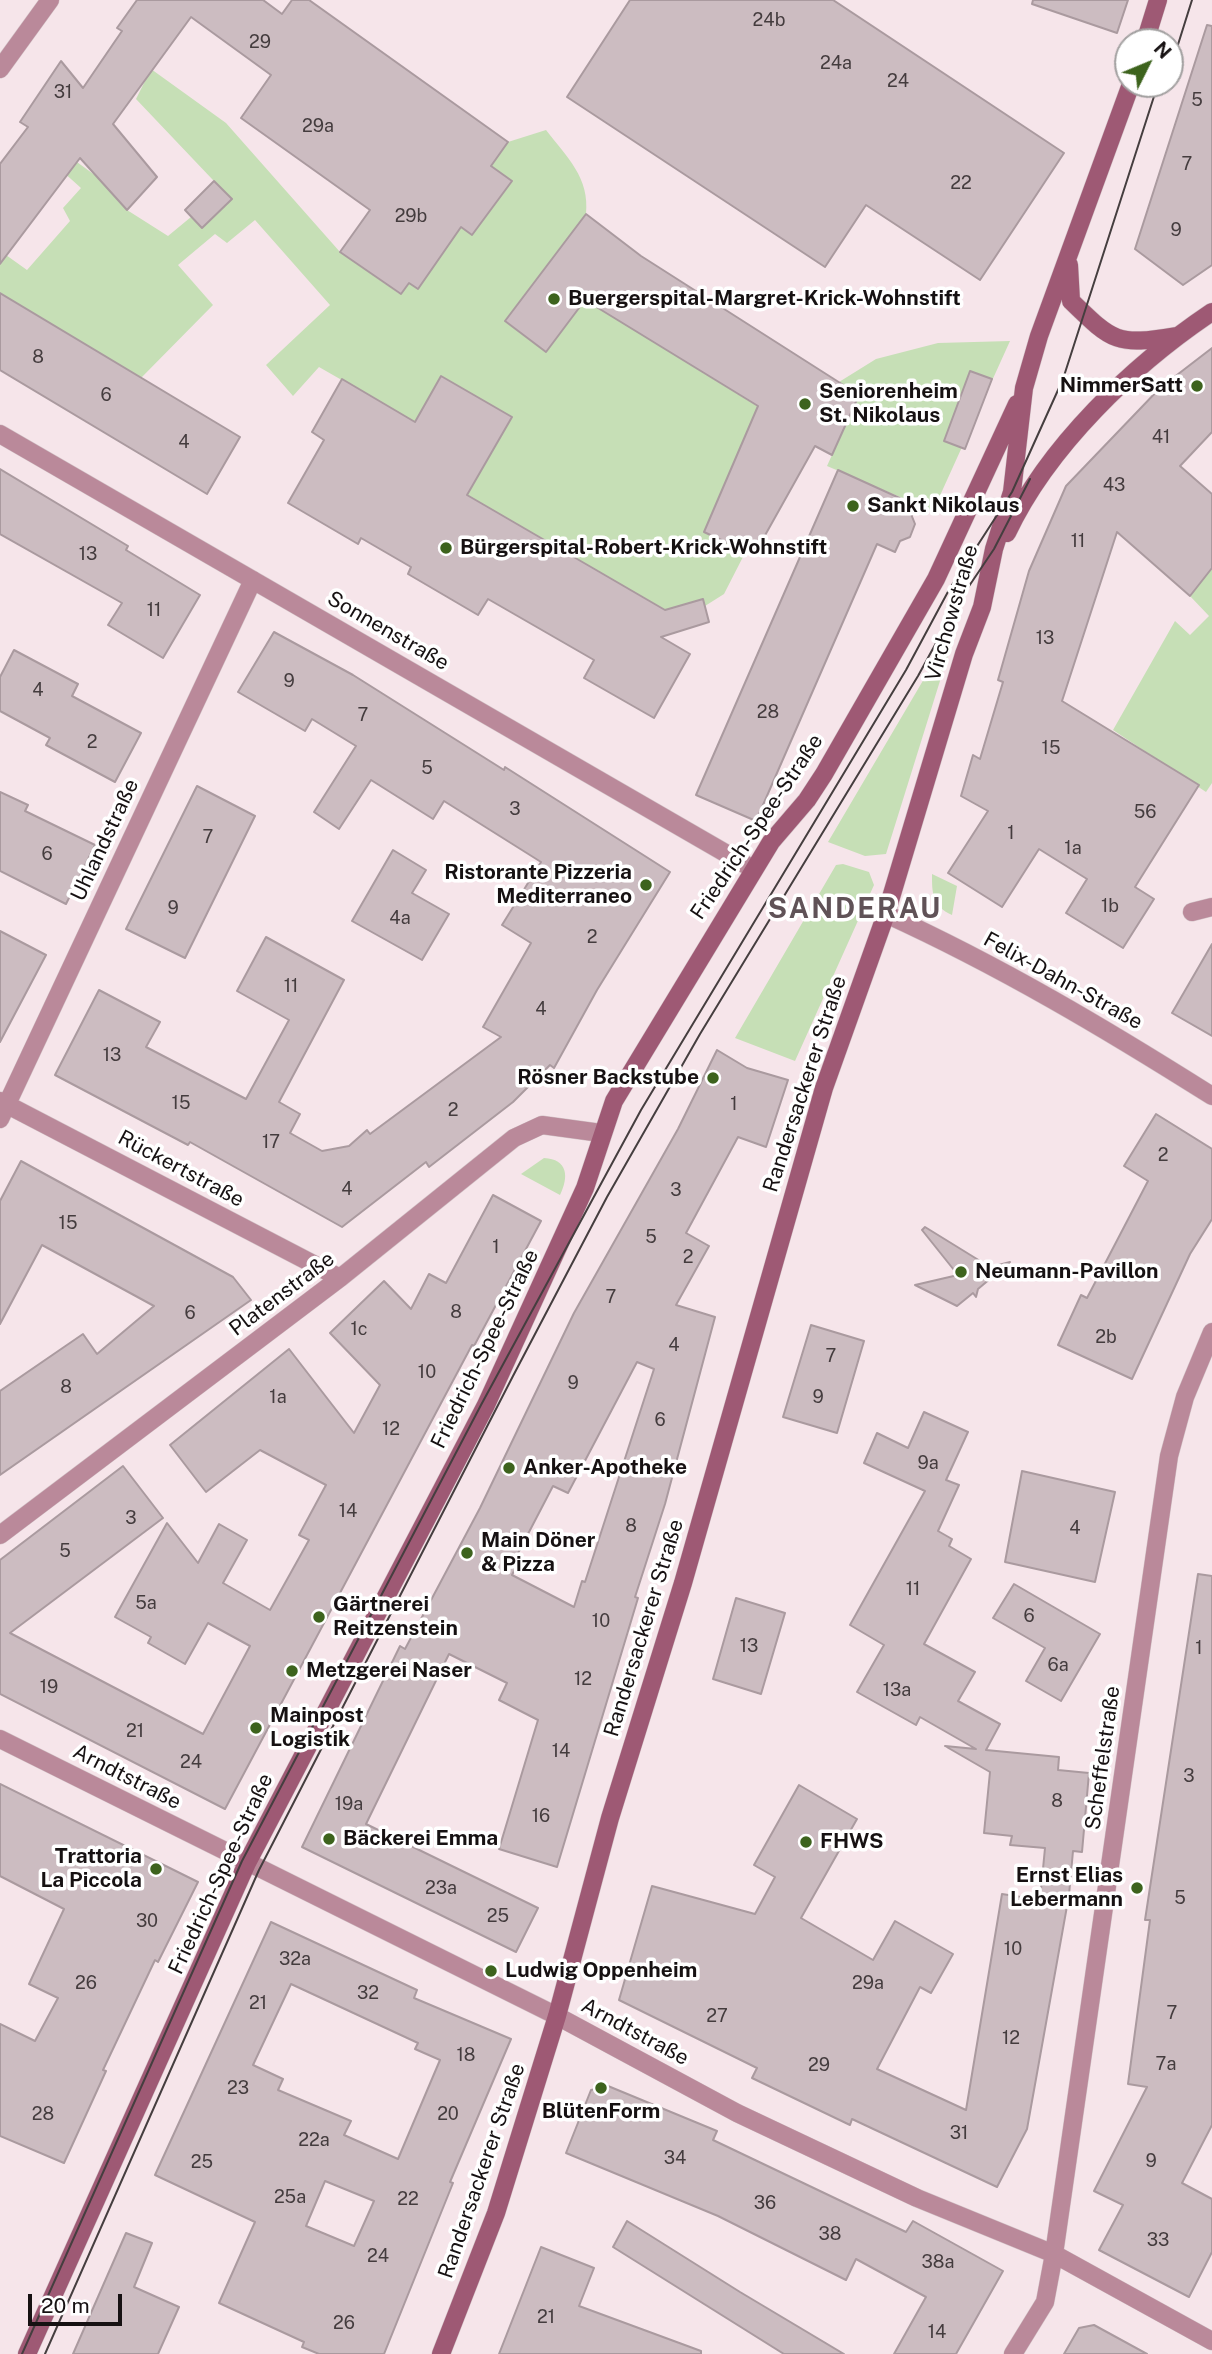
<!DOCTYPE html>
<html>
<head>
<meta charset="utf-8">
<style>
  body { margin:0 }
  #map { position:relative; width:1212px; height:2354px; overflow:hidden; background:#f6e5ea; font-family:"Public Sans",sans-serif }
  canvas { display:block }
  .north { position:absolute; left:1114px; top:28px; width:70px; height:70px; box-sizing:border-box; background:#fff; border:2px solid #a2a0a0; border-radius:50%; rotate:47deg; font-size:19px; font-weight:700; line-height:28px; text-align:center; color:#161112 }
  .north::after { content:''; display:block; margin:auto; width:24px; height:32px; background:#3d631d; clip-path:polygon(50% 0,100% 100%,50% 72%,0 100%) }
  .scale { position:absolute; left:28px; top:2294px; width:94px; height:32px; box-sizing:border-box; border:4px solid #161112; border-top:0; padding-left:9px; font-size:21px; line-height:24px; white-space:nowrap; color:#161112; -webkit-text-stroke:5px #fff; paint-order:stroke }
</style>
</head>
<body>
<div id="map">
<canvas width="1212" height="2354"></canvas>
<div class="north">N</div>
<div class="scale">20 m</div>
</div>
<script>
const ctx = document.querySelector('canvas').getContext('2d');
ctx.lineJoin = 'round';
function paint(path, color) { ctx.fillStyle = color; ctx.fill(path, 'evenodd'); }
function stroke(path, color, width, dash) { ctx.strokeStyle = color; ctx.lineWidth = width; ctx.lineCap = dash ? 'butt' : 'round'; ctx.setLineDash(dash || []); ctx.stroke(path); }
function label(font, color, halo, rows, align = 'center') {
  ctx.font = font + ' "Public Sans",sans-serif'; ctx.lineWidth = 7; ctx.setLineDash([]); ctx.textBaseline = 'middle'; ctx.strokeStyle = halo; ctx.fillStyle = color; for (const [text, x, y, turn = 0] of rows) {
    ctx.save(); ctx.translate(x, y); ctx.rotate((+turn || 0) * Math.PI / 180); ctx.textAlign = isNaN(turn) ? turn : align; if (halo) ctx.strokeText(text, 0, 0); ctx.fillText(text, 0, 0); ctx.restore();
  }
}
paint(new Path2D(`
  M151,69l75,54 114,129 60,42 9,-11 9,6 43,-62 11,8 40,-54 -21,-15 17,-24 38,-12c21,27 44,48 40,84l-81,107 41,30 56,-73 9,38 159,98 -23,17 -43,101 42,19 -22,43 -19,12 -3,-7 -20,6 2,7h-15l-210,-121 -44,-69 -96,-55 -26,29 -27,-31 64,-60 -75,-85 -28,23 -12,-9 -37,31 35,40 -72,73 -141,-72v-42l6,-9 21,15 43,-49 -7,-13 18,-20 -39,-35 9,-10 45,33 31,34 41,26 23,-19 11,11 29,-29 -95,-100z
  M1010,341l-77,170 -106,-45 32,-71 -20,-13 37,-23 62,-16z
  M1212,568v215l-6,9 -93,-62 62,-109 15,14 19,-19 -19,-20z
  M941,650l8,2 -63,202 -21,2 -37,-14z
  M843,864l26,8 5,13 -79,176 -60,-23 101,-173z
  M932,874l25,12 -5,29c-20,-9 -20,-22 -20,-41z
  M544,1158c24,1 25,19 16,37l-39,-21z`), '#c6dfb6');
const building = new Path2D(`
  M137,0h126l19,14 10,-14h17l199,142 -17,24 21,15 -40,54 -11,-8 -43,62 -9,-6 -8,11 -61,-42 30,-42 -129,-92 30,-43 -80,-58 -78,107 44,53 -30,33 -47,-52 -80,106v-100l28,-37 -8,-5 41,-61 22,27 39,-57 -5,-3z
  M630,0h203l231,153 -84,127 -114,-75 -41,62 -258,-170z
  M1033,0h95l-11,33 -85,-29z
  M1207,25l5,1v239l-29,20 -48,-36z
  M214,181l18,18 -30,29 -17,-18z
  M586,214l55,42 218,139 -27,60 -17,-9 -61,109 -50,-23 54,-126 -173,-106 -39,52 -41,-31z
  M0,293l240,144 -33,57 -207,-124z
  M1212,348v84l-32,34 32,28v74l-22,28 -73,-64 -55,169 137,84 -64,102 19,12 -31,49 -57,-35 21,-34 -48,-30 -37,58 -54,-34 40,-62 -27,-15 12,-41 7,4 23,-77 -5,-2 31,-109 37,-85 94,-98z
  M970,371l22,8 -27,70 -21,-8z
  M441,376l71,41 -45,78 198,115 38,-11 6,23 -48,15 29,17 -36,64 -70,-40 10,-18 -106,-61 -10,16 -70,-41 3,-7 -50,-29 -3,6 -70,-41 36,-63 -12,-8 30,-53 73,43z
  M0,469l128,77 -2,4 74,45 -37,63 -55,-33 14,-22 -122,-69z
  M838,470l77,35 -4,9 4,10 -5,13 -10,4 -5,11 -18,-8 -121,277 -60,-26z
  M274,632l79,43 151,95 1,-3 165,105 -73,118 -43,78 -4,-3 -37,37 -84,65 -3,-5 -84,65 -152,-85 -2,3 -133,-70 44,-85 61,32 -14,25 100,52 43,-79 -52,-29 29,-54 78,43 -65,122 21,12 -10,19 32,18 27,-5 18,-16 3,4 131,-97 -18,-10 48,-84 -29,-18 39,-63 -97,-61 -11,18 -62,-39 -32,49 -25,-17 42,-66 -44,-27 -7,12 -67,-39z
  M14,650l64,34 -6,12 69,37 -26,49 -69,-37 4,-7 -50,-27v-34z
  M197,786l58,30 -70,142 -59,-29z
  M0,792l28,13 -3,6 70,34 -29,59 -66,-33z
  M393,850l33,20 -14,23 37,21 -27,46 -70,-39z
  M0,931l46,24 -46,87z
  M1212,944v92l-40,-23z
  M717,1050l30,18 41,12 -22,67 -28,-10 -52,96 23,13 -33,59 39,12 -50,187 -30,93 3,1 -81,269 -58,-18 39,-129 -39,-20 8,-17 -58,-29 -83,170 172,84 -22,44 -214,-105 98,-201 5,3 75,-141 94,-195 104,-184zM637,1362l17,7 -69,213 -3,-1 -8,26 -62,-32 8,-16 -4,-2 37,-71 15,7z
  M1156,1114l56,35v70l-22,35 -58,125 -74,-34 23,-50 6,3 61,-117 -24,-15z
  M21,1161l212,116 18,23 -251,175v-84l83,-57 14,20 57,-48 -112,-61 -42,79v-123z
  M493,1195l48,26 -67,125 -2,-1 -247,464 -225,-115v-134l123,-94 40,52 -153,115 193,101 47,-88 -42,-23 -23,41 -37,-21 3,-6 -36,-20 52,-94 31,40 21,-39 28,16 -24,43 47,27 39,-70 -10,-5 27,-50 -66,-35 -54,42 -36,-47 119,-96 65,84 26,-48 -50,-52 54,-52 27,28 18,-35 17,9z
  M925,1227l60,37 -2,5 27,-7 -32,27 -2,8 -3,-4 -16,13 -42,-21 43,-10 -36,-45z
  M811,1325l53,16 -27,92 -54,-16z
  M924,1412l44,20 -22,48 13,5 -21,46 14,8 -3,7 22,13 -47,85 51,28 -17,29 42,23 -14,26 73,7 -1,13 31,3 -7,79 -9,-1 -4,44 -42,234 -30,58 -145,-68 -2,6 -98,-47 5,-10 -138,-68 33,-114 103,28 20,-37 -21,-12 45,-80 58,34 -56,99 72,42 22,-39 58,33 -22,39 -11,-6 -43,82 89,41 36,-216 38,6 5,-52 -35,-3 2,-9 -28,-3 6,-61 -45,-26 31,3 -56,-32 -4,8 -59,-33 27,-47 -34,-20 75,-134 -61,-28 13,-30 31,15z
  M1022,1471l93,21 -20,90 -90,-20z
  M1198,1574l14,2v549l-30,58 30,16v53l-23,45 -90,-47 24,-45 -29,-14 53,-104 -19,-3 22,-164h-5z
  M1014,1584l86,50 -39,67 -35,-20 19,-33 -52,-30z
  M736,1598l49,15 -24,81 -48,-15z
  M0,1784l198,98 -40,80 -3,-2 -52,110 3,1 -42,92 -64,-27v-112l35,17 23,-43 -29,-14 35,-75 -64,-33z
  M271,1922l146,68 -3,8 97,41 -61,143 3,1 -69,171h-65l-17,-7 2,-5 -85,-39 36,-81 -100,-47zM291,1984l127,59 -3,6 25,11 -42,99 -54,-24 7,-14 -73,-31 5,-11 -30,-14zM325,2181l49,20 -20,45 -48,-20z
  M608,2086l109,45 -4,9 193,92 7,-11 90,50 -47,83h-62l32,-57 -70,-38 -10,21 -128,-64 -152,-63 25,-63z
  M627,2221l113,71 104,62h-60l-171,-107z
  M126,2233l26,10 -18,44 45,20 -21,47h-85z
  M541,2247l53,21 -15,38 122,45v3h-202z
  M1094,2325l53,29h-83l15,-26z`);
paint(building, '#ccbcc1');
stroke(building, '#aa9a9f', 2);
const street = new Path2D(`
  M0,69l50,-69
  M0,434l753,435
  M1192,912l20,-5
  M886,914c114,52 220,115 326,182
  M0,1101l340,177
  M0,1119l253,-539
  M0,1535l340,-257 174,-140 28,-13 59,8
  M0,1739l557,277 180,97 180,85 137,56 158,87
  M1013,2354l32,-52 9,-48 115,-798 16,-59 27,-65`);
const secondary = new Path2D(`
  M1145,42l13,-42
  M1069,265l2,36c42,41 46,45 105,35
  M1007,533c41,-87 126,-168 205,-221
  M27,2354l220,-491 239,-458 99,-217 29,-87 157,-259 36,-42 17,-26 112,-195 81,-175
  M441,2354l55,-141 61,-197 53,-198 73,-235 141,-495 62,-174 78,-260 18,-47 12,-58 18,-57 12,-104 15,-52 92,-252`);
stroke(street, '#d2c3c7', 19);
stroke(secondary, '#d2c3c7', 19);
stroke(street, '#ba899a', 18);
stroke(secondary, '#9e5974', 18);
stroke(new Path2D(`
  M1170,70l22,-70
  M22,2354l220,-493 239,-456 160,-295 265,-440 44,-82 62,-96 51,-113 95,-295
  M45,2354l214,-484 254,-494 94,-179 93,-163 218,-358 41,-75 35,-52 36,-70`), '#453e3f', 2);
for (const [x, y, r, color] of [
  [554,299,7,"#3d631d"],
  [1197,386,7,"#3d631d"],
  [805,404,7,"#3d631d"],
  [853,506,7,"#3d631d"],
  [446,548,7,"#3d631d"],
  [646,885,7,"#3d631d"],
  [713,1078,7,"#3d631d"],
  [961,1272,7,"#3d631d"],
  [509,1468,7,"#3d631d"],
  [467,1553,7,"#3d631d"],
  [319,1617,7,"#3d631d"],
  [292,1671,7,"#3d631d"],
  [256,1728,7,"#3d631d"],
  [329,1839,7,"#3d631d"],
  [806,1842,7,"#3d631d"],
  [156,1869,7,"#3d631d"],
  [1137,1888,7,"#3d631d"],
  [491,1971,7,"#3d631d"],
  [601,2088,7,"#3d631d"]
]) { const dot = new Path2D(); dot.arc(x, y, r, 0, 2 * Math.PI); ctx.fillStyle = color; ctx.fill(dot); stroke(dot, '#fff', 2.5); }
label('18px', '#443c3e', null, [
  ["24b",769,20],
  ["29",260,42],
  ["24a",836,63],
  ["24",898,81],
  ["31",63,92],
  ["5",1197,100],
  ["29a",318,126],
  ["7",1187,164],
  ["22",961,183],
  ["29b",411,216],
  ["9",1176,230],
  ["8",38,357],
  ["6",106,395],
  ["41",1161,437],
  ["4",184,442],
  ["43",1114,485],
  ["11",1078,541],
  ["13",88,554],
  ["11",154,610],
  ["13",1045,638],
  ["9",289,681],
  ["4",38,690],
  ["28",768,712],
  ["7",363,715],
  ["2",92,742],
  ["15",1051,748],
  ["5",427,768],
  ["3",515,809],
  ["56",1145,812],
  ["1",1011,833],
  ["7",208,837],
  ["1a",1073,848],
  ["6",47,854],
  ["1b",1110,906],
  ["9",173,908],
  ["4a",400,918],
  ["2",592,937],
  ["11",291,986],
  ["4",541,1009],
  ["13",112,1055],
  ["15",181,1103],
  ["1",734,1104],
  ["2",453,1110],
  ["17",271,1142],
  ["2",1163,1155],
  ["4",347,1189],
  ["3",676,1190],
  ["15",68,1223],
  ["5",651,1237],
  ["1",496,1247],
  ["2",688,1257],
  ["7",611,1297],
  ["8",456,1312],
  ["6",190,1313],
  ["1c",359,1329],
  ["2b",1106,1337],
  ["4",674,1345],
  ["7",831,1356],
  ["10",427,1372],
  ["9",573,1383],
  ["8",66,1387],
  ["1a",278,1397],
  ["9",818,1397],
  ["6",660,1420],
  ["12",391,1429],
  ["9a",928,1463],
  ["14",348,1511],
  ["3",131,1518],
  ["8",631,1526],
  ["4",1075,1528],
  ["5",65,1551],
  ["11",913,1589],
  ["5a",146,1603],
  ["6",1029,1616],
  ["10",601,1621],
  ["13",749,1646],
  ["1",1199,1648],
  ["6a",1058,1665],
  ["12",583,1679],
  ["19",49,1687],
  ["13a",897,1690],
  ["21",135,1731],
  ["14",561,1751],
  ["24",191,1762],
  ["3",1189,1776],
  ["8",1057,1801],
  ["19a",349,1804],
  ["16",541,1816],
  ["23a",441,1888],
  ["5",1180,1898],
  ["25",498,1916],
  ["30",147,1921],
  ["10",1013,1949],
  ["32a",295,1959],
  ["26",86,1983],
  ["29a",868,1983],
  ["32",368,1993],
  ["21",258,2003],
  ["7",1172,2013],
  ["27",717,2016],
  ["12",1011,2038],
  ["18",466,2055],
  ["7a",1166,2064],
  ["29",819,2065],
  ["23",238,2088],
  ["28",43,2114],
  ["20",448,2114],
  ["31",959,2133],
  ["22a",314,2140],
  ["34",675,2158],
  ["9",1151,2161],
  ["25",202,2162],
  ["25a",290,2197],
  ["22",408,2199],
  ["36",765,2203],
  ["38",830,2234],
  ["33",1158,2240],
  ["24",378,2256],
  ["38a",938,2262],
  ["21",546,2317],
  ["26",344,2323],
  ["14",937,2332]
]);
label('bold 21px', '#161112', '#fff', [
  ["Buergerspital-Margret-Krick-Wohnstift",568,299],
  ["NimmerSatt",1183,386,"right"],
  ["Seniorenheim",819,392],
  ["St. Nikolaus",819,416],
  ["Sankt Nikolaus",867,506],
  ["Bürgerspital-Robert-Krick-Wohnstift",460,548],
  ["Ristorante Pizzeria",632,873,"right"],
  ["Mediterraneo",632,897,"right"],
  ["Rösner Backstube",699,1078,"right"],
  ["Neumann-Pavillon",975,1272],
  ["Anker-Apotheke",523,1468],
  ["Main Döner",481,1541],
  ["& Pizza",481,1565],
  ["Gärtnerei",333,1605],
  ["Reitzenstein",333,1629],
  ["Metzgerei Naser",306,1671],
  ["Mainpost",270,1716],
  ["Logistik",270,1740],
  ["Bäckerei Emma",343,1839],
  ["FHWS",820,1842],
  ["Trattoria",142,1857,"right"],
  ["La Piccola",142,1881,"right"],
  ["Ernst Elias",1123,1876,"right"],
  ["Lebermann",1123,1900,"right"],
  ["Ludwig Oppenheim",505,1971],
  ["BlütenForm",601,2112,"center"]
], 'left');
label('21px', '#161112', '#fff', [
  ["Virchowstraße",952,613,-74],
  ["Sonnenstraße",388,631,30],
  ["Friedrich-Spee-Straße",757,827,-56],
  ["Uhlandstraße",105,840,-65],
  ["Felix-Dahn-Straße",1063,981,29],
  ["Randersackerer Straße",805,1084,-72],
  ["Rückertstraße",181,1169,28],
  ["Platenstraße",282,1294,-37],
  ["Friedrich-Spee-Straße",485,1349,-64],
  ["Randersackerer Straße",644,1628,-73],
  ["Scheffelstraße",1103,1758,-82],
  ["Arndtstraße",127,1777,27],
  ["Friedrich-Spee-Straße",221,1874,-65],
  ["Arndtstraße",635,2032,28],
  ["Randersackerer Straße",482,2171,-71]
]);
ctx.letterSpacing = '2px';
label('bold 28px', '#605257', '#fff', [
  ["SANDERAU",855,909]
]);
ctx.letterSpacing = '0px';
</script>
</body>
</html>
